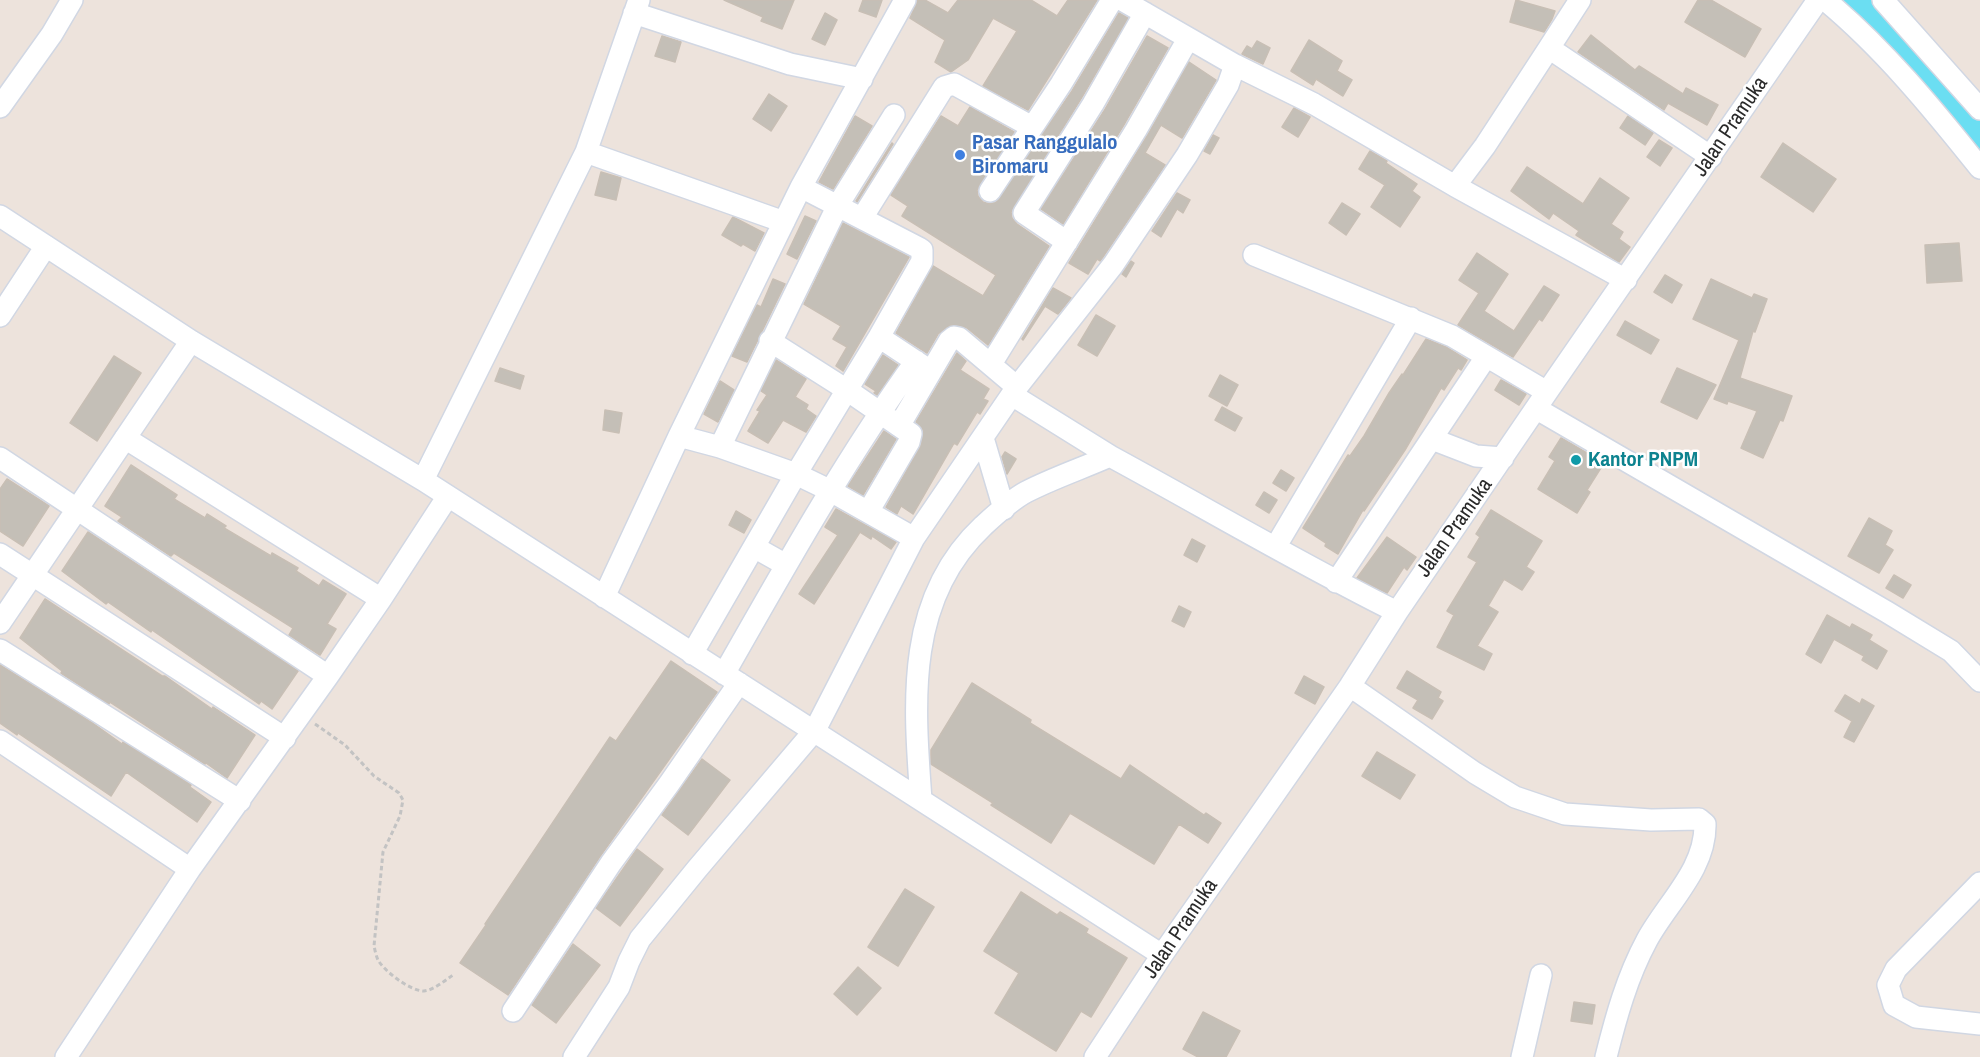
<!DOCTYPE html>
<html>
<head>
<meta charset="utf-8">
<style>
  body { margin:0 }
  canvas { display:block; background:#ede3dc }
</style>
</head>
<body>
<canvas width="1980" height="1057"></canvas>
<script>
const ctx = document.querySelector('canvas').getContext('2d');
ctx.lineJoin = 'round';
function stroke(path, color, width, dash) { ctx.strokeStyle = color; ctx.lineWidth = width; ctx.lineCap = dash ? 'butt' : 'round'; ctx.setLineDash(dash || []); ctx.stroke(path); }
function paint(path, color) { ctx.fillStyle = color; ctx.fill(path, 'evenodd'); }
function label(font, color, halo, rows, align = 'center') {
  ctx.font = font + ' "Archivo Narrow",sans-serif'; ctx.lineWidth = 5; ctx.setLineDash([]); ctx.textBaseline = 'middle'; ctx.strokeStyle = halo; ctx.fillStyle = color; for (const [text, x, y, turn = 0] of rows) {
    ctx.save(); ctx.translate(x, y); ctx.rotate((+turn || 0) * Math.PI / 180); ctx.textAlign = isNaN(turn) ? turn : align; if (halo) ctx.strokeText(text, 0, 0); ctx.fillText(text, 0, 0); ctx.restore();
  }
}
stroke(new Path2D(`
  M1854,0l126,143`), '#6bdef2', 32);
const building = new Path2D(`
  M724,0h70l-12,29 -21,-8 2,-4z
  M863,0h19l-6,17 -17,-6z
  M918,0h7l23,13 10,-13h73l26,16 11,-16h29l-69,110 -45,-24 34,-55 -24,-13 -25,42 -17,12 -16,-10 10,-22 -35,-22z
  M1516,0l39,11 -3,8 -8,13 -34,-10z
  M1698,0h13l50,29 -16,28 -60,-35z
  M825,13l12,7 -12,25 -13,-6z
  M1119,13l9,5 -46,79 -71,115 1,6 5,6 32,22 -61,99 -21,-17 -16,-3 -13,9 -11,19 -31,-20 37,-67 50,30 13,-21 -94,-59 6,-10 -17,-11 50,-79 17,10 12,-19 44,25 -37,58 1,6 5,6 7,2 6,-2 76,-111z
  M1591,35l44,35 4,-4 44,28 3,-6 32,17 -11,20 -39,-22 -4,7 -86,-58z
  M662,36l19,6 -6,20 -20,-6z
  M1147,36l21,12 -43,75 -62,101 -22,-15 63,-98z
  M1309,40l33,21 -5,10 15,9 -9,16 -27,-17 -3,6 -22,-14z
  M1257,41l13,7 -7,16 -21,-10 5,-8 5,3z
  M1189,62l27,18 -34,58 -21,-13 -16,28 20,12 -62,92 -3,4 -3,-2 -9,15 -19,-11 78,-127z
  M769,94l18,12 -16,25 -18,-12z
  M1294,108l16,9 -12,20 -16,-10z
  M855,116l17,10 -39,63 -14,-7z
  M1628,116l25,17 -8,12 -25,-17z
  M1213,135l6,3 -9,16 -6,-3z
  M1659,140l13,8 -12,18 -13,-9z
  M892,143l1,1 -36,58 -1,-1z
  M1783,143l53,36 -23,33 -52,-35z
  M1370,151l17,10 -1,2 31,21 -5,7 8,6 -20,30 -29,-20 14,-22 -26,-16z
  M1527,167l56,37 17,-26 29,20 -18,26 12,8 -4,7 11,8 -11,15 -43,-27 3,-4 -26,-18 -4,6 -38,-28z
  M601,172l20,6 -5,22 -21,-5z
  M1177,193l13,7 -7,13 -6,-4 -16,28 -9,-6z
  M1342,203l18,11 -14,21 -17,-12z
  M805,216l11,5 -19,38 -10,-5z
  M733,217l31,16 -9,18 -12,-7 -2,2 -19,-11z
  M843,223l66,34 -66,114 -7,-5 11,-19 -14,-8 8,-13 -37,-22z
  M1959,243l3,38 -35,2 -2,-38z
  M1477,253l31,21 -24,37 30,20 30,-45 15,9 -17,26 -3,-2 -26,38 -55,-32 21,-32 -20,-13z
  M1131,261l3,2 -8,14 -4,-3z
  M1665,275l17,10 -10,18 -18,-11z
  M773,279l12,5 -38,78 -15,-6 25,-51 4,2z
  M1711,279l41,19 2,-4 13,5 -12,33 -2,-1 -13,47 52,18 -9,25 -3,-1 -17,38 -22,-10 16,-37 -29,-10 -1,3 -13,-5 25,-59 -46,-21z
  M1053,288l18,10 -13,16 -13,-8 -22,34 -1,-1z
  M1096,315l19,11 -18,30 -19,-11z
  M1625,321l34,19 -8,14 -34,-19z
  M1426,339l20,8 21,13 -6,10 -3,-2 -14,22 -3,-2 -36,62 -41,61 -1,-1 -25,44 -13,-8 1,-3 -23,-15 45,-73 2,1 14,-20 25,-43 13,-19 1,1z
  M957,353l9,8 -6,9 29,19 -6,10 5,2 -8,13 -3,-2 -20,33 -3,-2 -41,71 -12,-8 -4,8 -11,-7 35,-62 2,-15 -7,-8z
  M883,355l15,10 -21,30 -3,-2 2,-2 -11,-7z
  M114,356l27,17 -44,68 -27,-18z
  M776,360l30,19 -11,18 13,8 -2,4 10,7 -10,16 -23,-12 -15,23 -20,-12 12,-20 -3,-1 10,-15 -6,-4z
  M500,368l24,8 -4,13 -25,-8z
  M1677,368l39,17 -19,34 -36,-17z
  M1220,375l18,10 -11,21 -18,-10z
  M1501,380l25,14 -7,11 -24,-15z
  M720,381l14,9 -16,32 -14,-8z
  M1222,407l20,11 -7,13 -20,-11z
  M605,410l17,3 -3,20 -16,-3z
  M884,431l12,8 -33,56 -15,-9z
  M1561,438l43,25 -17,27 3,2 -13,21 -39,-24 17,-28 -6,-4z
  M1005,452l11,7 -9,15 -5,-17z
  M131,465l46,30 -3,4 31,19 2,-4 19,12 -2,2 47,28 1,-3 26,15 -2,3 23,15 4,-6 23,14 -19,30 9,5 -16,26 -31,-20 4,-7 -119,-75 -3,3 -53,-35 4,-4 -17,-11z
  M1281,470l13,8 -8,13 -13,-8z
  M7,479l42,27 -26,40 -23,-15v-42z
  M1264,492l13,8 -8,13 -13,-8z
  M836,509l60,33 -5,7 -19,-13 -1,3 -11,-7 -46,72 -15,-10 39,-59 -13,-8z
  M1491,510l51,31 -16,26 8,5 -12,18 -18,-11 -16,27 10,6 -21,34 15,8 -8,16 -47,-23 17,-32 -7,-4 30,-49 -9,-5 12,-20 -4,-3z
  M736,511l15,9 -7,13 -15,-8z
  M1869,518l23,13 -7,14 8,5 -14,23 -31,-17z
  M88,532l210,139 -26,38 -11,-8 -2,3 -107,-74 -1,2 -43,-30 -2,2 -44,-33z
  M1387,537l29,20 -9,13 -3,-3 -17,26 -30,-15z
  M1192,539l13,7 -8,16 -13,-7z
  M1894,575l17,10 -8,13 -17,-10z
  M45,599l117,77h3l47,33 1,-2 42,28 -28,43 -21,-15 -1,1 -95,-62 -1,2 -48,-31 1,-2 -42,-33z
  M1179,606l12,6 -7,15 -12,-6z
  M1827,615l23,13 2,-4 20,11 -3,5 18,11 -10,18 -15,-9 2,-4 -30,-17 -13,24 -15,-9z
  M671,661l46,31 -116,163 -93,140 -48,-32 26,-38 -1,-1 125,-187 6,4z
  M0,665l94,59 28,20 1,-2 68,43 -1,2 21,15 -14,20 -71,-50 -15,24 -93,-63 -1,2 -17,-12z
  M1407,671l34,21 -3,6 5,3 -11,18 -19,-11 5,-8 -21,-12z
  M1304,676l20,11 -9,17 -20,-11z
  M972,683l59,37 -1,3 91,56 9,-14 74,50 2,-2 15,10 -13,20 -29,-19 -25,40 -84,-51 -19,30 -60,-38 2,-2 -62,-39v-14z
  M1845,695l15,9 2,-5 12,7 -20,36 -10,-5 8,-16 -17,-10z
  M1377,752l38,23 -15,24 -38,-23z
  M702,759l28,21 -42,55 -26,-20z
  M637,849l26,20 -43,57 -24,-18z
  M905,889l29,18 -36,59 -30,-19z
  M1021,892l36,23 3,-3 28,17 -2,4 41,25 -36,59 -10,-6 -25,40 -61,-38 24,-40 -35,-22z
  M573,944l27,21 -44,58 -24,-18z
  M858,967l23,21 -24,27 -23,-21z
  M1574,1002l21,3 -3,19 -21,-3z
  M1203,1012l37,19 -14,26h-28l-15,-8z`);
paint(building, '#c4bfb7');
stroke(building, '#c8bfb5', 1.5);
const minor = new Path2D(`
  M1580,0l-31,48 162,109
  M1825,0c58,48 108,109 155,168
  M1883,0l97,109
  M634,13l156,51 72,15
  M1235,65l79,39 141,82 171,94
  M0,107l52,-73 20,-34
  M894,115l-56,90 -118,242 76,27 33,16 85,48
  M586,152l198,70
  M1455,186l30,-40 64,-98
  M990,191l71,-107 51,-84
  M0,216l191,125 232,139 739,475
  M862,218l82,-131 10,-3 78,43
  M1067,242l-43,-29 69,-109 52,-91
  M1254,255l198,81 95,56
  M0,316l46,-70
  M879,337l47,31
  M770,341l77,49 64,44 -2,8 -41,70
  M991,364l145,-234 52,-91
  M1012,395l98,61
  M1537,409l350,203 64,39 29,30
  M899,426l50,-85 5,-4 5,1 58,49
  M679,436l41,11
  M125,438l256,161
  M983,438l21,71
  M1432,439l44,17 27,2
  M0,458l328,218
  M423,480l163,-328 53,-152
  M1276,546l135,-228
  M754,547l32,18
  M0,554l285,184
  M1336,582l150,-225
  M604,597l75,-161 122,-249 104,-187
  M0,623l191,-282
  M0,650l240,151
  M692,654l104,-180 83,-137 43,-76v-11l-3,-2 -118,-61
  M724,674c61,-107 120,-213 192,-313
  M1350,686l125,87 40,24 50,17 86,6 48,-1 6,5c1,45 -38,79 -58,116 -20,37 -31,77 -41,117
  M0,741l190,128
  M921,800c-7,-98 -16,-201 62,-274 13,-12 28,-26 43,-34 27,-14 57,-24 84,-36 96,52 190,108 287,156
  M1980,883l-84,86 -8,16 6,20 22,12 64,7
  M513,1011l98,-148 58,-79 70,-101
  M66,1057l124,-188 138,-193 53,-77 67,-103
  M574,1057l45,-70 10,-26 11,-22 57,-70 118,-139 99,-192 103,-151 96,-122 74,-110 41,-70 7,-20 -113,-65
  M1095,1057l67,-102 188,-269 47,-74 150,-220 271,-392
  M1522,1057l19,-82`);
stroke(minor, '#d1d7e3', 24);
stroke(new Path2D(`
  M315,724l30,21 29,31 25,17 4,7 -3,16 -17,36 -9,94c1,4 2,10 4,14 6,11 32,31 46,31 10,-1 20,-10 29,-16`), '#c3c3c3', 3, [4.5, 3]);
stroke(minor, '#fff', 21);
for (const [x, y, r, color] of [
  [960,155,6,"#3f7fe0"],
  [1576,460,6,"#0f9aa8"]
]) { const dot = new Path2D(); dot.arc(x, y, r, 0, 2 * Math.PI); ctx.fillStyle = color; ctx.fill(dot); stroke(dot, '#fff', 2); }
label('21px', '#2a2a2a', '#fff', [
  ["Jalan Pramuka",1731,127,-56],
  ["Jalan Pramuka",1455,528,-55],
  ["Jalan Pramuka",1181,929,-56]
]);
label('bold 21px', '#366cbe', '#fff', [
  ["Pasar Ranggulalo",972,143],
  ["Biromaru",972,167]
], 'left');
label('bold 21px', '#0d838f', '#fff', [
  ["Kantor PNPM",1588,460]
], 'left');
</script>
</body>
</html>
